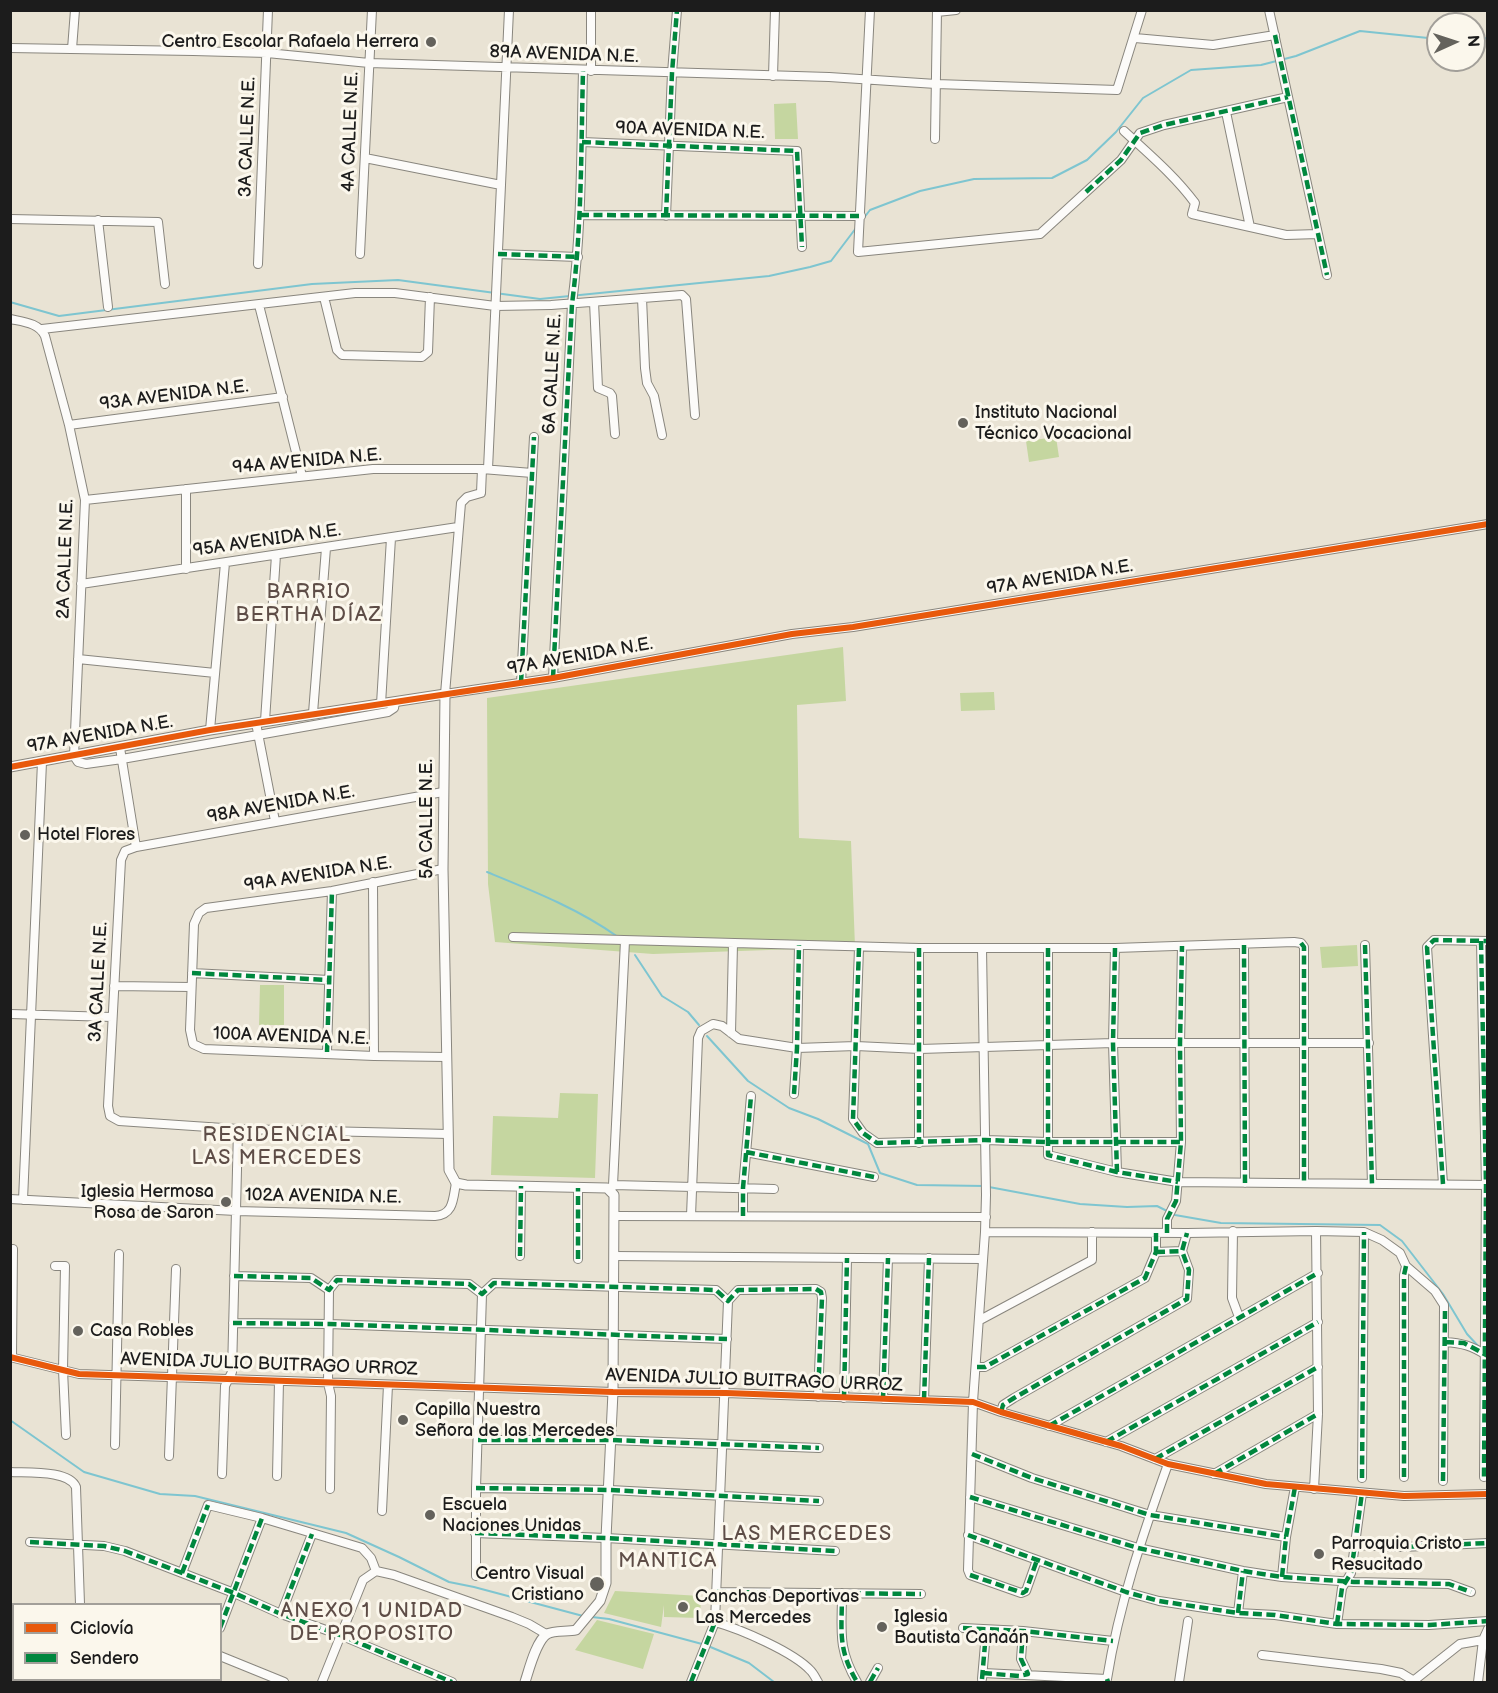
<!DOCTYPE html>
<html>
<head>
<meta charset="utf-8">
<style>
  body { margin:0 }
  #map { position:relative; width:1498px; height:1693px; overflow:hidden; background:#e9e3d4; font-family:"Balsamiq Sans",sans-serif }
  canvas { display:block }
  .frame { position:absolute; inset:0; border:12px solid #1c1c1c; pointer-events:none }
  .legend { position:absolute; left:12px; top:1603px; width:210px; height:78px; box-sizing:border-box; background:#fbf7ec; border:2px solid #a29f99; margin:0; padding:8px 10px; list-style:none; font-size:18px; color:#1c1c1c }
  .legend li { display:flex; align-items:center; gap:12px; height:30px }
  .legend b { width:30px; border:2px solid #a29f99 }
  .north { position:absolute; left:1426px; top:12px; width:60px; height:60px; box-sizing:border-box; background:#fbf7ec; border:2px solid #a29f99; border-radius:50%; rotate:87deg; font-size:16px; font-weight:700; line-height:24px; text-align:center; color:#1c1c1c }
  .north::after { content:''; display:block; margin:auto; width:21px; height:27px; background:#64625c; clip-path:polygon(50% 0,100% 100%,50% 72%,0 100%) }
</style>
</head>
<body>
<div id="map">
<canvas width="1498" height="1693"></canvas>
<div class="frame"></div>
<ul class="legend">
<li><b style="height:8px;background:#e8590c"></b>Ciclovía</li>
<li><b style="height:8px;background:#00873e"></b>Sendero</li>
</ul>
<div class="north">N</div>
</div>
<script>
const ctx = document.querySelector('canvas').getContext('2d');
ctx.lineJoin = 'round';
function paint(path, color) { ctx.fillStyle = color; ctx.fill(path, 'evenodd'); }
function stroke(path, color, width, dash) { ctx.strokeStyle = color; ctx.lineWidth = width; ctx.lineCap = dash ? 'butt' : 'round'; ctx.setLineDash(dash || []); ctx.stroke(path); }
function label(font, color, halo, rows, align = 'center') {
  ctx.font = font + ' "Balsamiq Sans",sans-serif'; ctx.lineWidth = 6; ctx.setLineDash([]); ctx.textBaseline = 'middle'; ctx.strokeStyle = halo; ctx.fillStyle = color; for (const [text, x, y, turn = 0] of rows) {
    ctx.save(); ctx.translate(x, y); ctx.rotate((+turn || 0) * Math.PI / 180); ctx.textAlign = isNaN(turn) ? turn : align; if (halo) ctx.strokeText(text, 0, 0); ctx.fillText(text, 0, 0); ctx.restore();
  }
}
paint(new Path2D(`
  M796,103l2,36h-23l-1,-35z
  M1056,437l3,20 -30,5 -3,-21z
  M843,647l3,54 -49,4 2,133 52,3 4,106 -202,7 -158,-12 -7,-58 -1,-186z
  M994,692l1,18 -34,1 -1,-18z
  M1357,945l1,21 -36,2 -2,-21z
  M260,985h24v40h-25z
  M560,1093l38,1 -3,84 -104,-3 2,-59 65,2z
  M615,1591l86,5 -1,22 -36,-1v-12l-3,22 -57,-14z
  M597,1620l57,14 -11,35 -68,-19z`), '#c5d6a0');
stroke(new Path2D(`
  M1474,39l14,-1
  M863,219l7,-9 50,-19 54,-12 78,-1 35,-18 29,-28 27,-34 48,-28 70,-5 35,-9 64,-25 78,8
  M10,302l49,14 253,-32 86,-4 142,19 229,-23 41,-9 21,-6 25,-33
  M487,872c44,18 92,37 131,65
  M635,955l27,41 26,16 11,13
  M707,1036l41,45 41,27 29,11 50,25 12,29 37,12 67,1
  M989,1187l91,17 47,3 30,-1 18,9 46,8 159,2 22,16 41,53 24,40 13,14
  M10,1420l74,52 76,22 35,2 151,37 53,24 50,25 25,5 109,29
  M592,1617l17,2 93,25
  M708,1646l41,17 25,19`), '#7ec5d0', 2);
const minor = new Path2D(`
  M870,10l-12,242 182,-18 81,-74 19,-27 24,-8 124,-28
  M1269,10l58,265
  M937,12l19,-2
  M1135,38l78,7 62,-10
  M10,48l183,3 74,2 102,10 460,14 107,7 181,6 25,-80
  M72,49l3,-39
  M591,71v-61
  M773,76l2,-66
  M1226,112l24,115
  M1124,131c25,23 51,45 71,72l-3,11 94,21 32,-1
  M935,139l2,-129
  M582,142l215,9 5,96
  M365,158l136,27
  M580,215l281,1
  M666,216l6,-143 5,-63
  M10,219l148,3 7,62
  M98,220l10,87
  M360,254l12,-244
  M498,254l80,3
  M258,264l10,-254
  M324,297l13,53 5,5 80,2 6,-5 2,-55
  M642,298l3,70 2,15 7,13 8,39
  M594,302l4,86 12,5 2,3 3,38
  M259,305l43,171
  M10,319c14,3 29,4 35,17l24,89 16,75 -11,256 4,6 8,2 36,-5 266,-47 6,-4 1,-6
  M42,329l313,-36h40l100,13 56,-1 131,-10 4,4 9,116
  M69,425l214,-28
  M482,469l-1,24 -14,4 -6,6 -16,191 108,-16 239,-44 61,-7 635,-103
  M488,469l21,-459
  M186,489v80
  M85,500l288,-31h109l50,4
  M81,584l377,-57
  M78,659l137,14
  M553,678l19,-374c10,-77 9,-155 11,-233
  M521,683l13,-246
  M381,704l10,-166
  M313,713l13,-165
  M265,721l11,-166
  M256,723l19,98
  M210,730l15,-167
  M120,748l16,99
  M443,792l-307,55 -11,4 -4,9 -13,246 2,10 9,5 119,8 210,5
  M443,869l-111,22 -126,17 -7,5 -5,11 -4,106 3,14 11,5 170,7 73,1
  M373,882l1,174
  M513,937l406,11h196l179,-6 7,1 3,4v236
  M1481,941l5,244 -2,292
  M1244,945l1,238
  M1365,945l7,239
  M859,948l-6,171 10,14 14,10 108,-3 62,2h134
  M919,948v195
  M982,948l4,247 -1,37
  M1048,948v207l69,17 61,10 310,3
  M1115,948l-2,95 4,129
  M192,973l137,7
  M114,986l77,1
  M10,1014l102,3
  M731,1033l2,-89
  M327,1052l5,-161
  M794,1094l3,-46 2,-103
  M746,1152l128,25
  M1443,1184l-16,-237 7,-7 54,1
  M613,1185l161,4
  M611,1190l2,-5 12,-244
  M10,1199l226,12 199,5c19,-1 18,-18 21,-33
  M23,1200l19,-438
  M615,1216l371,1
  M691,1216l7,-178 3,-7 12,-7 9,2 17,13 58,9 59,-2 64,3 193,-6h256
  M743,1216v-28l8,-92
  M1233,1231l-1,67 7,19
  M1167,1233v-14l9,-18 5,-59 -1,-98 2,-98
  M1156,1252l26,-1 5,-18
  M520,1256l1,-70
  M614,1256l368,3
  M578,1259v-71
  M55,1266h10l-2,104 3,65
  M234,1276l77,2 18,12 8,-10 132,4 13,10 12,-11 222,7 12,11 10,-11 78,-1 5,3 1,6 -4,99
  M329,1290l-1,93 3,13 -1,93
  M728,1301l-13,321c25,7 79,30 96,49 3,3 5,8 7,11
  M980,1320l112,-60v-28
  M233,1323l96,1 398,15
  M1445,1342c17,1 27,4 41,13
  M10,1357l69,17 534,18 113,1 247,9 28,10 120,34 47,18 98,20 138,12 84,-2
  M12,1357l1,-108
  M977,1367h8l160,-89 11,-26v-19
  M844,1398l3,-140
  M883,1399l5,-141
  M924,1400l5,-142
  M1001,1412l2,-7 11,-7 173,-99 2,-29 -7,-19
  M1049,1426l269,-153
  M478,1440h133l208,8
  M1106,1442l212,-120
  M115,1445l4,-191
  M972,1454l60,24 118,37 136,22
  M169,1456l7,-187
  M1155,1459l163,-92
  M10,1472c18,1 59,-2 66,15l4,117
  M222,1474l3,-88 7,-14 6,-243
  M1214,1474l104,-60
  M277,1476l2,-95
  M1404,1477v-202l2,-9
  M1362,1478l2,-246
  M476,1488l134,2 209,11
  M1314,1489l4,-75 -2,-183
  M970,1497l168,51 105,23 39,6 72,5 95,2 22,8
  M382,1511l6,-126
  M475,1533l131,5 229,13
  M968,1535l158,57 33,9 79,12 37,2 62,9 92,1 59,-4
  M30,1542l74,4 21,5 109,42 47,21 59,21 112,47
  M1354,1545l48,2 86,-4
  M1037,1560l-11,31 -5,2 -51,-18 -2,-5 5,-168 12,-170 202,1 129,-2 48,1 18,8 18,13 6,13 29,25 9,14 -1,176
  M182,1573l26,-68 54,13 100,30 9,10 5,13
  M476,1576v-88l6,-194
  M1282,1577l4,-40 9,-50
  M717,1592l204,2
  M842,1593c0,37 -5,55 15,89
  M10,1610h4
  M1238,1613l5,-42
  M281,1614l31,-80
  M1337,1624l5,-36 9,-15 11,-80
  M220,1628l42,-110
  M963,1628l60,3 90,10
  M1023,1631l-2,28 7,15
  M1262,1655l119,14 20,4 13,8
  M220,1656l64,26
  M983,1673l124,6c12,-75 36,-145 61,-215
  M982,1679l3,-35
  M322,1682l41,-102 13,-9 18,4 118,42 17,7 17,10
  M691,1682l24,-60
  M870,1682l8,-14
  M1179,1682l9,-61
  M1412,1682l48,-38 23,-4
  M1478,1682l5,-42 5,-11`);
const tertiary = new Path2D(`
  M10,767l200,-37 235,-36 -2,175 6,301 7,13 10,2 141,3 7,7 -1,197 -7,146v45l-6,18 -24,29c-8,2 -22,0 -29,4 -11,7 -18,36 -22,48`);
stroke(minor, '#89867e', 10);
stroke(tertiary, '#89867e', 11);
stroke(minor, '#fcfbf9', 8);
stroke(tertiary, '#fcfbf9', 9);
stroke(new Path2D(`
  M1275,35l52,240
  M582,142l215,9 5,96
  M1086,192l35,-32 19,-27 24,-8 124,-28
  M580,215l281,1
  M666,216l6,-143 5,-63
  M498,254l80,3
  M553,678l19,-374c10,-77 9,-155 11,-233
  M521,683l13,-246
  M1481,941l5,244 -2,292
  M1301,943l3,4v236
  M1244,945l1,238
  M1365,945l7,239
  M859,948l-6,171 10,14 14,10 108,-3 62,2h134
  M919,948v195
  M1048,948v207l69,17 61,10
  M1115,948l-2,95 4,129
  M192,973l137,7
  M327,1052l5,-161
  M794,1094l3,-46 2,-103
  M746,1152l128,25
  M1443,1184l-16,-237 7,-7 52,1
  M743,1216v-28l8,-92
  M1167,1233v-14l9,-18 5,-59 -1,-98 2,-98
  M1156,1252l26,-1 5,-18
  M520,1256l1,-70
  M578,1259v-71
  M234,1276l77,2 18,12 8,-10 132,4 13,10 12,-11 222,7 12,11 10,-11 78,-1 5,3 1,6 -4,99
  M233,1323l96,1 398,15
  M1445,1342l19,1 24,13
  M977,1367h8l160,-89 11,-26v-19
  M844,1398l3,-140
  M883,1399l5,-141
  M924,1400l5,-142
  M1001,1412l2,-7 11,-7 173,-99 2,-29 -7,-19
  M1049,1426l269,-153
  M478,1440h133l208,8
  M1106,1442l212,-120
  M972,1454l60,24 118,37 136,22
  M1155,1459l163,-92
  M1214,1474l104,-60
  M1404,1477v-202l2,-9
  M1362,1478l2,-246
  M1443,1481l2,-170
  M476,1488l134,2 209,11
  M970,1497l168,51 105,23 39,6 72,5 95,2 22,8
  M475,1533l131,5 229,13
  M968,1535l158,57 33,9 79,12 37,2 62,9 92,1 59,-4
  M30,1542l74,4 21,5 109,42 47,21 59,21 112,47
  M1354,1545l48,2 86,-4
  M182,1573l26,-68
  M970,1575l53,18 3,-2 11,-31
  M1282,1577l4,-40 9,-50
  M717,1592l204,2
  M842,1593c0,37 -5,55 15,89
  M1238,1613l5,-42
  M281,1614l31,-80
  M1337,1624l5,-36 9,-15 11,-80
  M220,1628l42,-110
  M963,1628l60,3 90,10
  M983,1673l36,3 9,-2 -7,-15 2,-28
  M982,1679l3,-35
  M1107,1679l1,3
  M280,1682v-1
  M691,1682l24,-60
  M870,1682l8,-14`), '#00873e', 4.5, [9, 4.5]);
stroke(new Path2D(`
  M10,767l200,-37 343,-52 239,-44 61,-7 635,-103
  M10,1357l69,17 534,18 113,1 247,9 28,10 120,34 47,18 98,20 138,12 84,-2`), '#e8590c', 6);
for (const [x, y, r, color] of [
  [431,42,6,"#64625c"],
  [963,423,6,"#64625c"],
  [25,835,6,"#64625c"],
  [226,1202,6,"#64625c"],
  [78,1331,6,"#64625c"],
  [403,1420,6,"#64625c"],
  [430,1515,6,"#64625c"],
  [1319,1554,6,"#64625c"],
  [597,1584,8,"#64625c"],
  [683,1607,6,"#64625c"],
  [882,1627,6,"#64625c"]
]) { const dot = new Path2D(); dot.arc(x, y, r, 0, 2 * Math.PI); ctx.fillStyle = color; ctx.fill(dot); stroke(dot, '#fbf7ec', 2); }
label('18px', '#1c1c1c', '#fbf7ec', [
  ["Centro Escolar Rafaela Herrera",419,42,"right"],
  ["Instituto Nacional",975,413],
  ["Técnico Vocacional",975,434],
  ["Hotel Flores",37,835],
  ["Iglesia Hermosa",214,1192,"right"],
  ["Rosa de Saron",214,1213,"right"],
  ["Casa Robles",90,1331],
  ["Capilla Nuestra",415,1410],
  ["Señora de las Mercedes",415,1431],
  ["Escuela",442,1505],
  ["Naciones Unidas",442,1526],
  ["Parroquia Cristo",1331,1544],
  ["Resucitado",1331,1565],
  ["Centro Visual",584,1574,"right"],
  ["Cristiano",584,1595,"right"],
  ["Canchas Deportivas",695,1597],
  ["Las Mercedes",695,1618],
  ["Iglesia",894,1617],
  ["Bautista Canaán",894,1638]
], 'left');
label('18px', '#1c1c1c', '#fbf7ec', [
  ["89A AVENIDA N.E.",564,55,2],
  ["90A AVENIDA N.E.",690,131,2],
  ["4A CALLE N.E.",351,132,-88],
  ["3A CALLE N.E.",248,137,-88],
  ["6A CALLE N.E.",553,374,-87],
  ["93A AVENIDA N.E.",174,396,-7],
  ["94A AVENIDA N.E.",307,462,-5],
  ["95A AVENIDA N.E.",267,541,-8],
  ["2A CALLE N.E.",66,559,-88],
  ["97A AVENIDA N.E.",1060,578,-9],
  ["97A AVENIDA N.E.",580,657,-10],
  ["97A AVENIDA N.E.",100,735,-10],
  ["98A AVENIDA N.E.",281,805,-10],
  ["5A CALLE N.E.",427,819,-90],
  ["99A AVENIDA N.E.",318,875,-9],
  ["3A CALLE N.E.",99,982,-87],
  ["100A AVENIDA N.E.",291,1037,2],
  ["102A AVENIDA N.E.",323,1197,1],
  ["AVENIDA JULIO BUITRAGO URROZ",269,1365,2],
  ["AVENIDA JULIO BUITRAGO URROZ",754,1381,2]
]);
ctx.letterSpacing = '1.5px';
label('20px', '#5e4d47', '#fbf7ec', [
  ["BARRIO",309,593],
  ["BERTHA DÍAZ",309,616],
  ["RESIDENCIAL",277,1136],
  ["LAS MERCEDES",277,1159],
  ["LAS MERCEDES",807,1535],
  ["MANTICA",668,1562],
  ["ANEXO 1 UNIDAD",372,1612],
  ["DE PROPOSITO",372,1635]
]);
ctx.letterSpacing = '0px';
</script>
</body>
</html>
